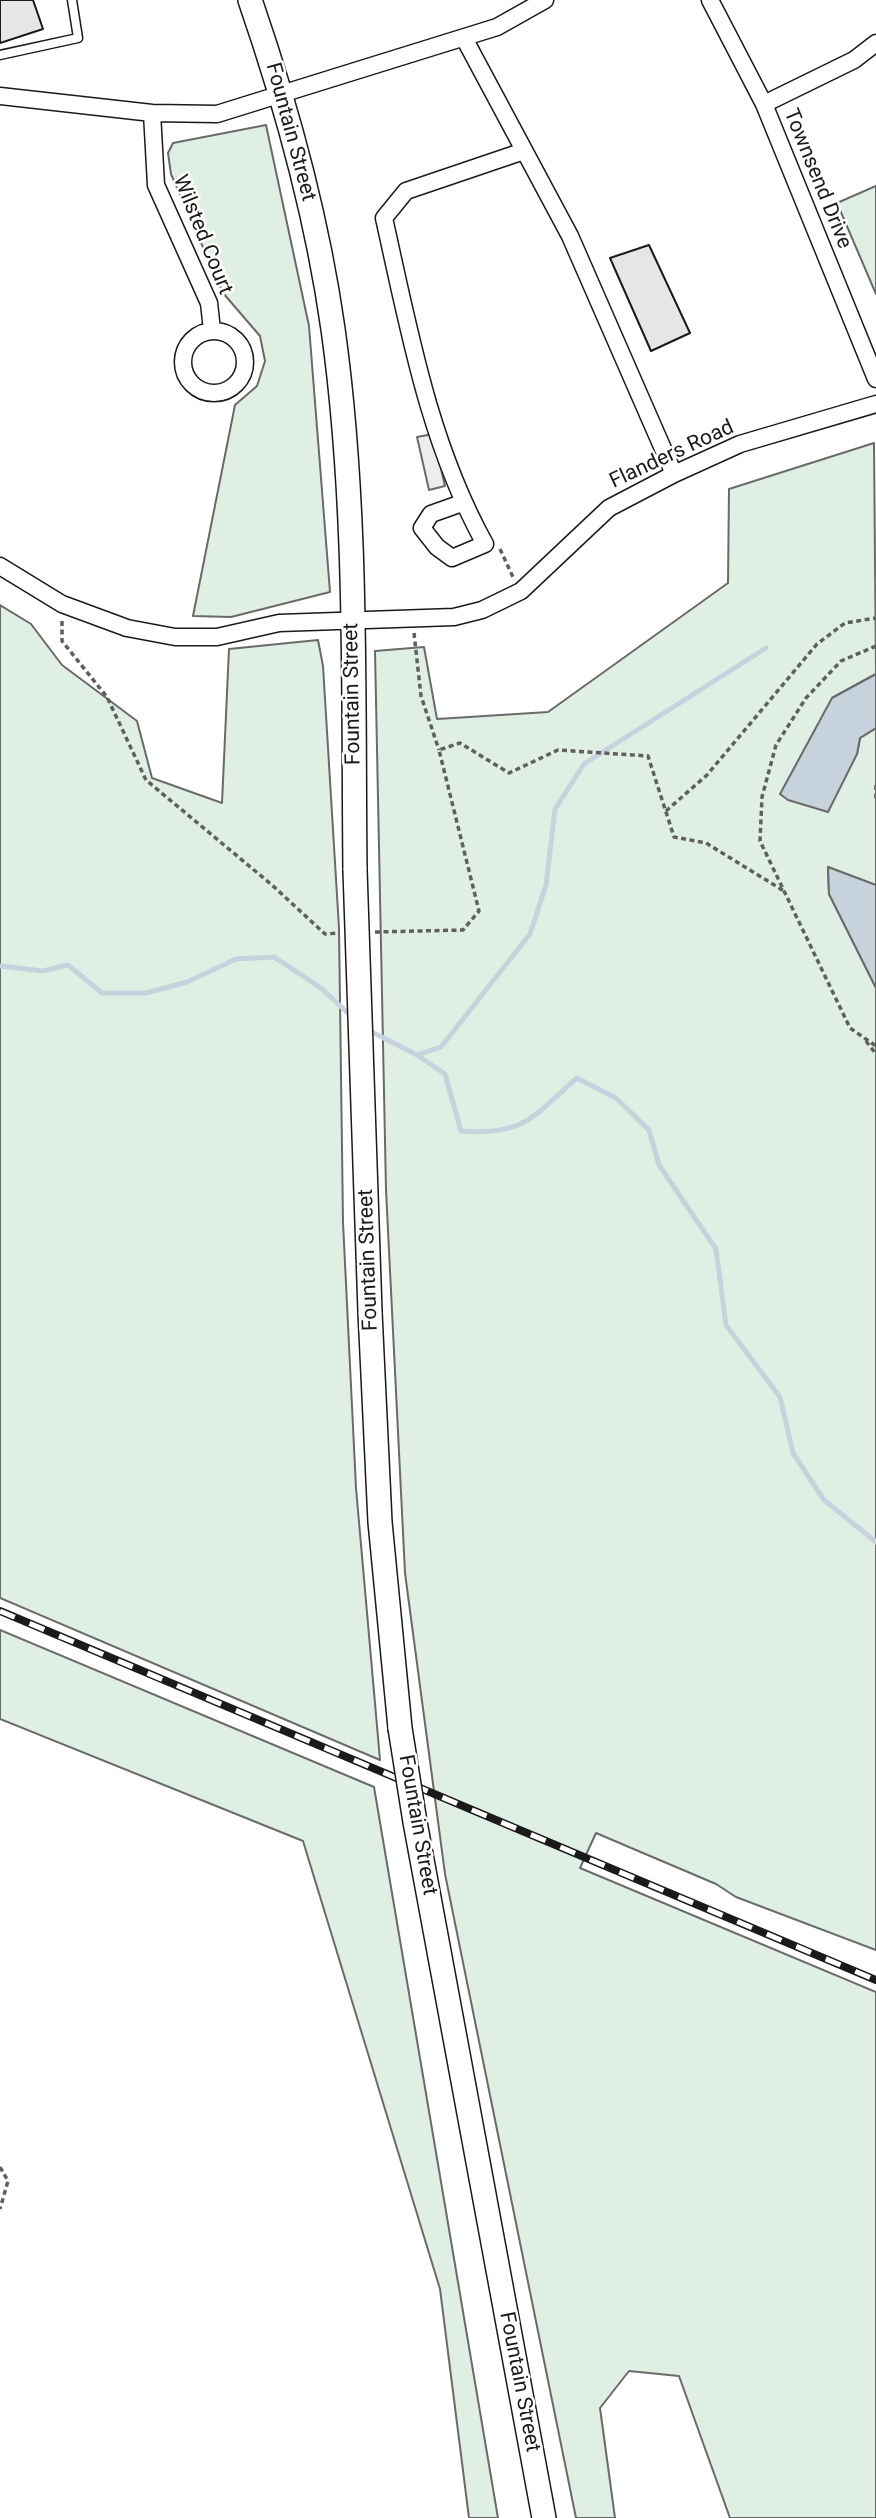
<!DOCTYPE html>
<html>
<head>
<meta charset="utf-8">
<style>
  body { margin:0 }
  canvas { display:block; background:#fff }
</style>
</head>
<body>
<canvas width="876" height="2518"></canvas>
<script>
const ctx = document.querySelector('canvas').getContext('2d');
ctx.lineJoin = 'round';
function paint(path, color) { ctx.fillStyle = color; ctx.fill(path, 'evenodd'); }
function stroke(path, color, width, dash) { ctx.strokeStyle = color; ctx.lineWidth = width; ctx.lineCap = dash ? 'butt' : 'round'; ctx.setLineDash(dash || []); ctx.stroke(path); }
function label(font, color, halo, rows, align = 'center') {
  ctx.font = font + ' Roboto,sans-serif'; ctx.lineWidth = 5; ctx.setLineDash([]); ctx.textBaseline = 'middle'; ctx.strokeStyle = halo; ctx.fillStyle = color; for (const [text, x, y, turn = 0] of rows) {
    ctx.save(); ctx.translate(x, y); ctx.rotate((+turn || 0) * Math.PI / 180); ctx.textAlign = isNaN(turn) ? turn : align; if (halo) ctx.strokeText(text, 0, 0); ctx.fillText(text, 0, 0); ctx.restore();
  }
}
const green = new Path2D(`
  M266,125l43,201 21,266 -99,25 -38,-1 42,-211 22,-19 8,-25 -5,-25 -37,-43 -52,-119 -3,-21 5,-10z
  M876,186v108l-39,-91z
  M874,443l2,231 -44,24 25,56 3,-16 16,-10v157l-48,-18 1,27 47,94v962l-140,-53 -20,-13 -120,-51 -16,35 296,124v526h-146l-51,-142 -50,-5 -29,37 15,110h-39l-131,-644 -40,-301 -19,-383 -11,-539 49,-4 13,72 111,-7 180,-129 1,-94z
  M0,605l31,19 31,41 75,56 15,57 70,25 7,-154 89,-9 5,26 16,262 4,294 13,266 24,272 -380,-162z
  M0,1630l374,157 124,731h-29l-29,-229 -137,-448 -303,-122z`);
paint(green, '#e0efe3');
stroke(green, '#6a6a6a', 2);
const parking = new Path2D(`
  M433,434l12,52 -16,4 -12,-53z`);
paint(parking, '#ededed');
stroke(parking, '#6a6a6a', 2);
const water = new Path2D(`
  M876,674v54l-16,10 -3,16 -29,58 -40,-12 -8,-6 52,-96z
  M828,867l48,18v103l-47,-94z`);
paint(water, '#c6d2dc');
stroke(water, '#6a6a6a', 2);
stroke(new Path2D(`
  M0,966l43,5 25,-6 34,28h44l41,-11 49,-23 38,-2 47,31 32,30
  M366,1029l51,26 28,19 16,57c64,5 72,-15 116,-53l39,20 33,32 10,35 57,84 10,76 54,72 13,56 31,47 52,42
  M417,1055l24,-8 89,-113 16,-49 9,-76 29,-45 182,-116`), '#c6d2dc', 5);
const building = new Path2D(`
  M0,0h33l10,29 -43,14z
  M649,245l41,88 -39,18 -41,-93z`);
paint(building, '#e6e6e6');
stroke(building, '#1a1a1a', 2);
const lane = new Path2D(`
  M0,55l78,-17 -6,-38`);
const street = new Path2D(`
  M710,0l54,104 112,275
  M464,38l106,198 104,238
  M0,96l152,17 65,1 280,-87 48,-27
  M764,104l90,-44 22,-17
  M152,113l4,72 53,118 3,27
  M183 362a31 31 0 1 1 62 0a31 31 0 1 1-62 0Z
  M462,503l-31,11 -9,14 15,19 15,11 33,-14c-56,-101 -76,-214 -101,-326l22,-27 118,-40
  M0,566l62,38 65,24 48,9h42l62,-14 175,-6 28,-7 39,-19 88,-83 65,-34 66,-30 136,-40`);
const secondary = new Path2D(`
  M250,0c37,107 67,216 83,329 25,178 20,361 22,541
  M370,1312l10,210 20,206
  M415,1822l129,696`);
stroke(lane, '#1a1a1a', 11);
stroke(street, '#1a1a1a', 19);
stroke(secondary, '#1a1a1a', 26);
stroke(new Path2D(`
  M500,549l13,28
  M62,621v20l45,56 39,83 126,105 53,49 14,-1
  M414,633l7,63 18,54
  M876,646l-35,15 -35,37 -30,47 -14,52 -2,44 90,187 26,18
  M876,785v17
  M666,811l41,-36 110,-131 28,-21 31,-5
  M375,932l88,-2 16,-19 -40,-161 21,-7 49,30 49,-23 90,6 26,81 32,6 78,48
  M866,1041l10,13
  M0,2167l8,14 -8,28`), '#5f5f5f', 3.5, [5, 3.5]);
stroke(lane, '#fff', 8);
stroke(street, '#fff', 16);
stroke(secondary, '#fff', 23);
const rail = new Path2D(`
  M0,1611l876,369`);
stroke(rail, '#1a1a1a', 8);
stroke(rail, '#fff', 5, [16]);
const secondaryBridge = new Path2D(`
  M355,870l15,442
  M400,1728l15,94`);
stroke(secondaryBridge, '#1a1a1a', 26, []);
stroke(secondaryBridge, '#fff', 23);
label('21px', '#1a1a1a', '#fff', [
  ["Fountain Street",290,132,75],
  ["Townsend Drive",817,179,68],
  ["Wilsted Court",202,235,68],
  ["Flanders Road",672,455,-25],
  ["Fountain Street",353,694,-91],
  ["Fountain Street",369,1260,-92],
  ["Fountain Street",417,1825,80],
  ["Fountain Street",519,2382,79]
]);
</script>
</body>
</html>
